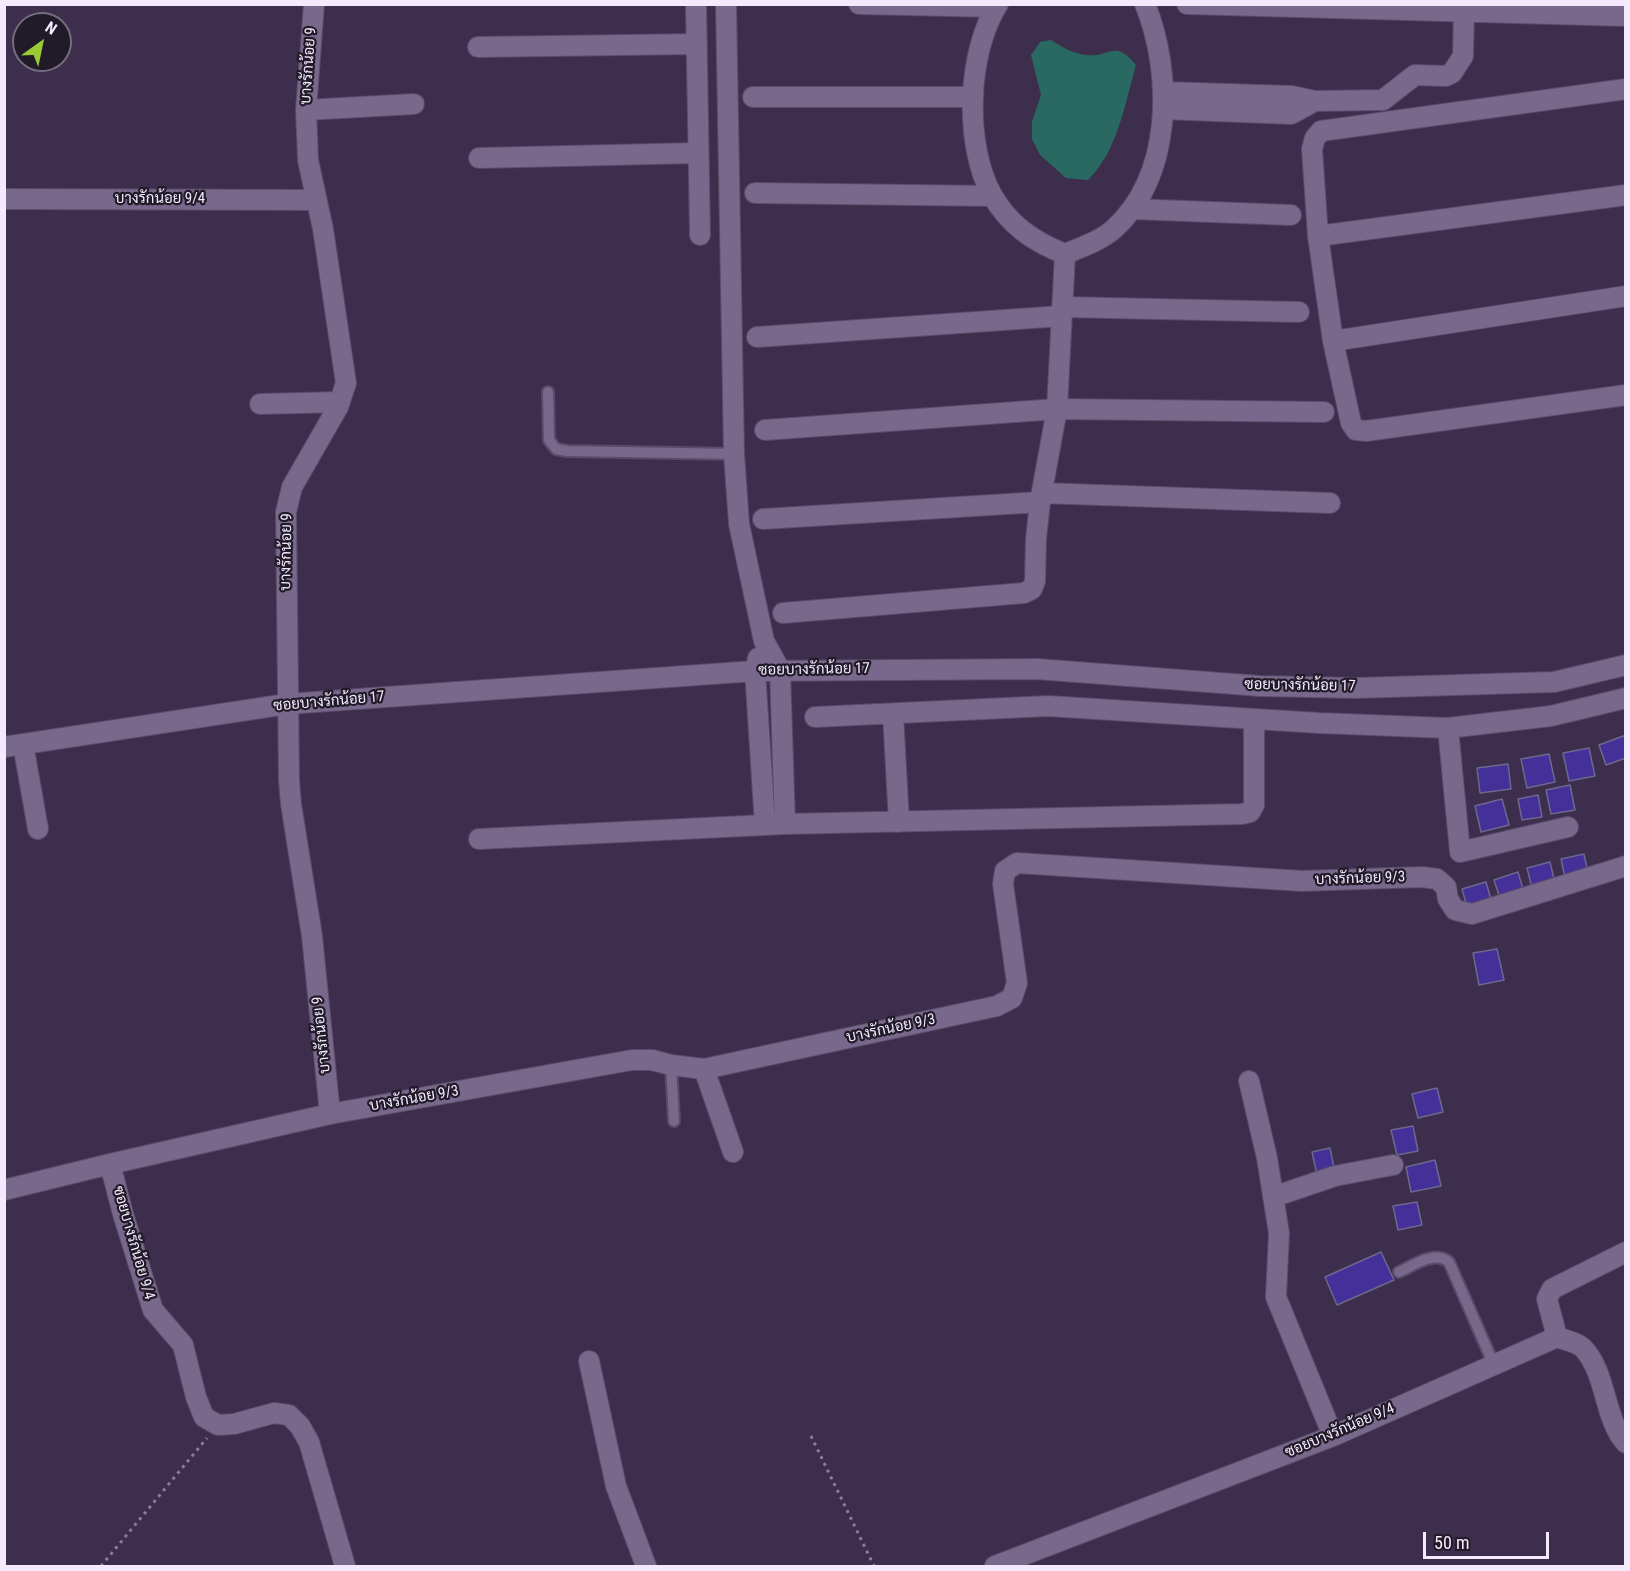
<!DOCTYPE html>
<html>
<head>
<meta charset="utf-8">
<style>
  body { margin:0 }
  #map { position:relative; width:1630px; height:1571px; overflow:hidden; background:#3d2e4d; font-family:"Roboto Condensed",sans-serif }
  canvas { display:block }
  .frame { position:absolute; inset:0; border:6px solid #f3eafe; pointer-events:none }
  .north { position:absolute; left:12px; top:12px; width:60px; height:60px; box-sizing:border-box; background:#211a28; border:2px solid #756d7e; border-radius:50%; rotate:33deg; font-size:16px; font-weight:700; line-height:24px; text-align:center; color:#f3eafe }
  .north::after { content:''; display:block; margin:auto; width:21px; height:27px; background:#9acb34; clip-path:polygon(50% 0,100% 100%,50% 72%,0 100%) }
  .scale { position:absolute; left:1423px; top:1532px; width:126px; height:27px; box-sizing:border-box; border:3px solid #f3eafe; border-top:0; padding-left:8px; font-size:18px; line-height:21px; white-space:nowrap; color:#f3eafe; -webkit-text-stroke:4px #211a28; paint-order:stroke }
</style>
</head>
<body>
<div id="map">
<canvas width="1630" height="1571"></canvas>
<div class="frame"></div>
<div class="north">N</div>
<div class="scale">50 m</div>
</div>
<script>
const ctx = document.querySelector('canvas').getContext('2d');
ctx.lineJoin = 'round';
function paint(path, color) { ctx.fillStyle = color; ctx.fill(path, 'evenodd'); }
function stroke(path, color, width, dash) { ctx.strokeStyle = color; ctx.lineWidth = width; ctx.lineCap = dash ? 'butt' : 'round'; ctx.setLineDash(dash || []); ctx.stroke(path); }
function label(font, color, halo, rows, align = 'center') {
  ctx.font = font + ' "Roboto Condensed",Sarabun,sans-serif'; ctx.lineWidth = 4.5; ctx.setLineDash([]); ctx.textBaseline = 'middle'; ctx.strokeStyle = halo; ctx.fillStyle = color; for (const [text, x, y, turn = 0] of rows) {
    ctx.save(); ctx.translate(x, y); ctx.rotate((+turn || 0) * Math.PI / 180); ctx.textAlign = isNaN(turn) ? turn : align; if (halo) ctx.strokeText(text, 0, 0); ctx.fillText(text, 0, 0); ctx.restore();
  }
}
paint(new Path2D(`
  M1051,40c11,7 21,13 34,15 26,3 29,-17 51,10 -11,39 -19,87 -48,115l-22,-2 -26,-23 -8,-16v-18l9,-26 -10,-40 9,-13z`), '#296962');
const building = new Path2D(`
  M1626,735v23l-20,7 -7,-20z
  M1589,748l6,28 -26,5 -6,-28z
  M1549,754l6,28 -28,6 -6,-29z
  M1508,764l3,25 -31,4 -3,-25z
  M1570,785l5,25 -24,4 -5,-24z
  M1538,795l4,22 -20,3 -4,-21z
  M1502,799l7,26 -28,7 -6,-26z
  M1584,854l4,19 -23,5 -4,-19z
  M1550,862l5,21 -23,5 -5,-20z
  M1518,872l6,21 -23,8 -7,-21z
  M1486,882l6,21 -24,7 -6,-21z
  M1497,949l7,31 -25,5 -6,-32z
  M1437,1088l6,24 -25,6 -6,-24z
  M1413,1126l5,25 -21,4 -6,-25z
  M1330,1148l5,24 -18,3 -5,-23z
  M1435,1160l6,26 -30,6 -5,-25z
  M1417,1202l5,23 -24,5 -5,-24z
  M1381,1252l13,28 -57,25 -12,-28z`);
paint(building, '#452f99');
stroke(building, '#6b698e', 1.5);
const service = new Path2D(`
  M548,392l1,48 7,9 11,2 167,3
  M671,1065l3,56
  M1399,1272c15,-7 36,-22 50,-10l45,103`);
const minor = new Path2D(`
  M314,4l-8,106 2,50 15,69 23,154 -8,24 -46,80 -6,25 3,268 2,24 21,132 18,178
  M696,4l4,231
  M726,4l8,450 5,70 25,117 16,29 5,154
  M859,4l137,3
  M998,4c-31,48 -34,141 -6,191 17,30 42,47 73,59 17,-7 35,-13 49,-25 59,-54 59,-155 31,-225
  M1187,4l439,12
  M478,47l219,-3
  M1626,89l-305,42 -6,7 -3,11 6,87 15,105 18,82 5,7 10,1 260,-36
  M1164,92l128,4 23,5 68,-1 32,-25 31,1 6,-3 11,-17 1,-45
  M753,97h220
  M1163,109l128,5 24,-13
  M306,110l108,-6
  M479,158l218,-5
  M755,193l237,3
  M4,199l311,1
  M1132,209l159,6
  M1318,236l308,-41
  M1062,307l237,5
  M757,337l305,-21
  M1333,341l293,-45
  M260,404l80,-2
  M765,430l292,-21 267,3
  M1042,493l288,10
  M763,519l277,-17
  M783,613l241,-20 8,-4 3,-8 1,-42 4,-37 17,-93 8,-155
  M758,658l-3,13 10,154
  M893,714l6,108
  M815,717l233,-11 271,17 129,5 103,-12 75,-18
  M1448,728l12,124 108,-25
  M23,744l15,85
  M4,747l283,-43 468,-33 282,-2 223,17 96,2 198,-6 72,-17
  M479,839l306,-15 457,-10 8,-2 4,-7v-86
  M704,1069l29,83
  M1249,1081l18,77 12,75 -3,64 57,139
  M110,1164l13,50 30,96 30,35 13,52 8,20 14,8 16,-1 40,-11 15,2 11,11 9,16 36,124
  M4,1190l106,-26 220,-50 302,-54h20l19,5 33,4 293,-63 15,-8 5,-15 -14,-99 2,-13 12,-8 285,18 120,-4 15,2 9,8 2,12 7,11 17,4 154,-48
  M1273,1197l62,-21 58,-11
  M1557,1337l-10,-38 5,-10 74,-37
  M589,1361l27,125 30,80
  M995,1566l338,-130 224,-99c7,3 20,5 26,11 24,25 21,72 43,95`);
stroke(service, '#5a4c68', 14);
stroke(minor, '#5a4c68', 22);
stroke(new Path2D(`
  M811,1436l63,130
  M101,1566l106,-128`), '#897d97', 3, [3, 4.5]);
stroke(service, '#78688b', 10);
stroke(minor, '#78688b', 20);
label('15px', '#f3eafe', '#211a28', [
  ["บางรักน้อย 9",309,66,-86],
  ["บางรักน้อย 9/4",160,199],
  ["บางรักน้อย 9",287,552,-89],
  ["ซอยบางรักน้อย 17",814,670,-1],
  ["ซอยบางรักน้อย 17",1300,686,1],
  ["ซอยบางรักน้อย 17",329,702,-5],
  ["บางรักน้อย 9/3",1360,879,-2],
  ["บางรักน้อย 9/3",891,1029,-12],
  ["บางรักน้อย 9",322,1035,-96],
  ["บางรักน้อย 9/3",414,1099,-10],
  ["ซอยบางรักน้อย 9/4",133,1243,74],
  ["ซอยบางรักน้อย 9/4",1340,1431,-23]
]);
</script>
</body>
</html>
